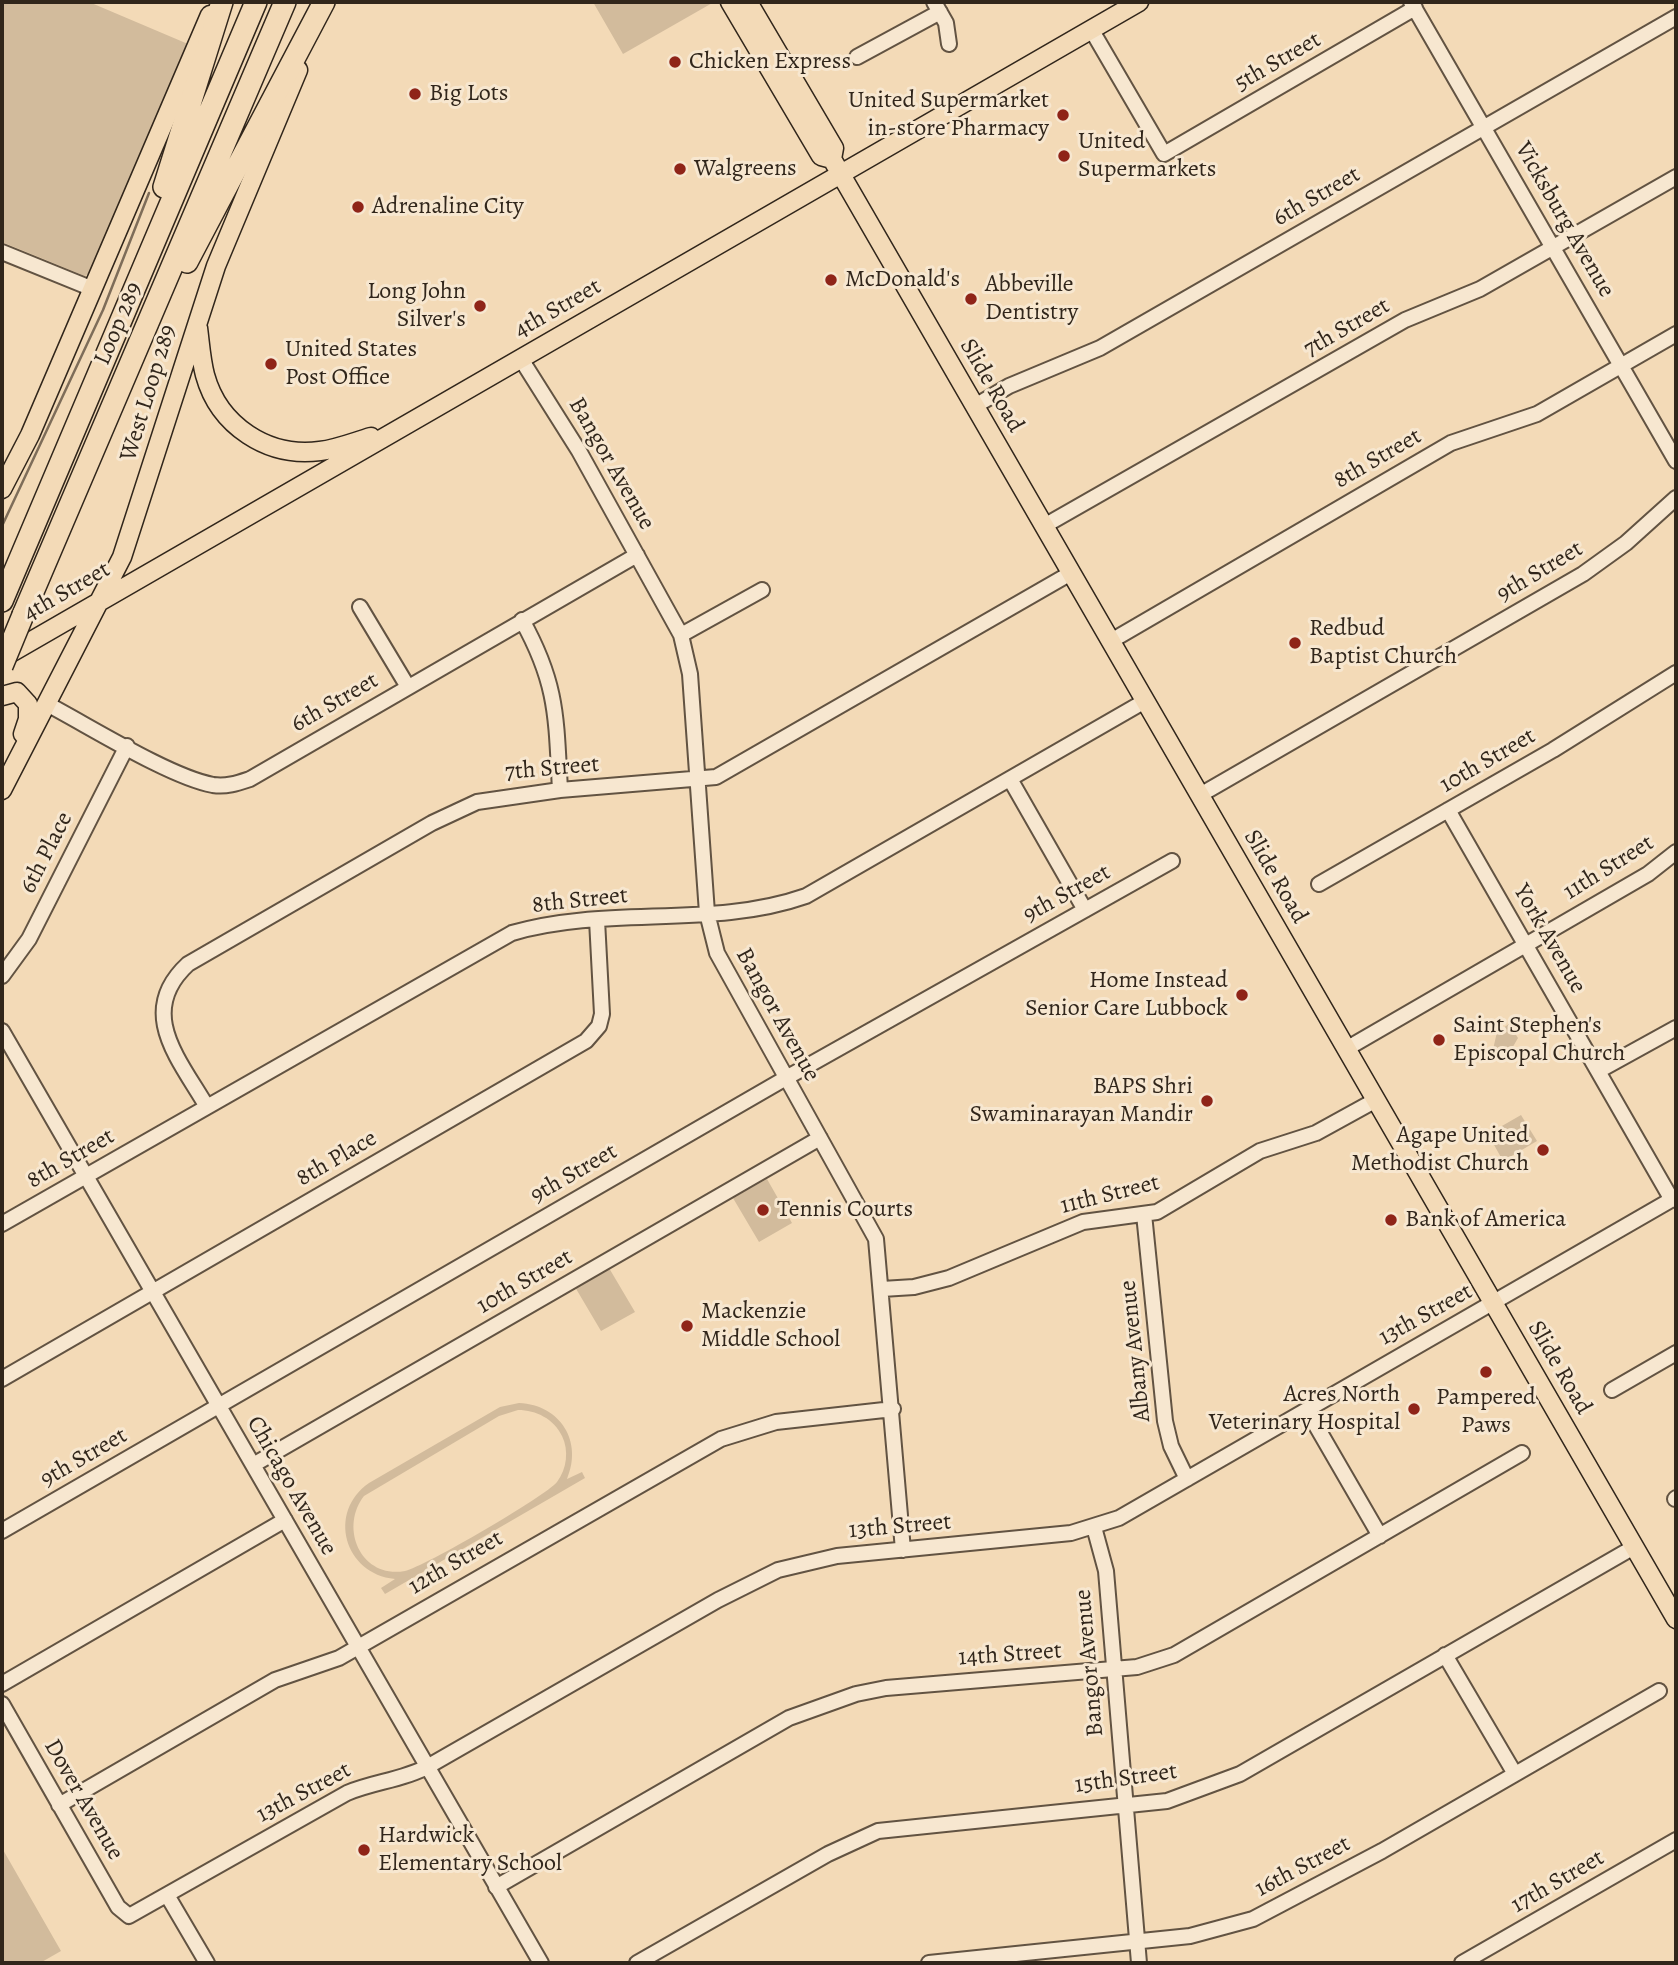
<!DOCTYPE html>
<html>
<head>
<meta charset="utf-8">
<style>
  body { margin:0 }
  #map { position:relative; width:1678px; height:1965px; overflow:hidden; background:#f3dab7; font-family:Alegreya,serif }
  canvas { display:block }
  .frame { position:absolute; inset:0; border:4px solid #31261b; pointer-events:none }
</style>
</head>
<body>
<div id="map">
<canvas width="1678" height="1965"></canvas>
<div class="frame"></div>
</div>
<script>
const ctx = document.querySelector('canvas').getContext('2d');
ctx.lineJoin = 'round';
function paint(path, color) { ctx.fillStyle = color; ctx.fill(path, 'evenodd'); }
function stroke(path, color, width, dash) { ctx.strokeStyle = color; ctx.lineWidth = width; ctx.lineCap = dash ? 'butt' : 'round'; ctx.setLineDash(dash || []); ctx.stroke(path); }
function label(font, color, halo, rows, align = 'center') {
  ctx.font = font + ' Alegreya,serif'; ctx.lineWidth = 6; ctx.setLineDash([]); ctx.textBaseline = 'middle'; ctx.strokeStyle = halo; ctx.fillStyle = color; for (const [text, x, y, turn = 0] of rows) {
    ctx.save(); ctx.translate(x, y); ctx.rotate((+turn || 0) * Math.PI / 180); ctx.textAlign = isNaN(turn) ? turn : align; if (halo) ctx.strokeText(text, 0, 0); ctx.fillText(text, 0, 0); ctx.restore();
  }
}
paint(new Path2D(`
  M4,2h85l99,42 -96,227 -7,5 -83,-34v-234z
  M593,2h121l-91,52z
  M1509,1024l9,14 -14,24 -12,-8 5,-22z
  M1521,1115l16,26 -34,20 -15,-27z
  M767,1179l25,44 -33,19 -26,-44z
  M609,1268l26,44 -34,19 -26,-44z
  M519,1403c42,2 64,39 48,76l15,-7 3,6 -200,116 -4,-6 14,-9c-51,-5 -68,-67 -26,-96l131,-76zM518,1410c18,0 36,9 44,26 7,14 5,33 -5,46 -11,14 -133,85 -152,89 -44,8 -66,-43 -41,-75l135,-80z
  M2,1848l59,103 -21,12h-38z`), '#d2bb9c');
stroke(new Path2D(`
  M2,526l101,-216 46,-117`), '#7e6d59', 2.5);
const minor = new Path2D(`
  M934,2l12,21 3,21
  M1411,2l265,459
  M1091,29l73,125 251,-146
  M857,57l83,-45
  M2,252l91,37
  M521,359l58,92 102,184 9,39 17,239 10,40 159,286 27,311
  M975,406l34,-20 91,-38 576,-331
  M1044,526l361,-206 75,-31 196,-112
  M360,607l48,80
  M522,620c36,65 34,98 38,170
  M681,635l81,-45
  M1111,641l340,-198 86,-29 139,-80
  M47,704c42,22 123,73 166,81 14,2 25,-2 37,-6l387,-224
  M1010,779l75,131
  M1200,795l383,-221 43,-31 50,-45
  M1448,810l224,390
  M1319,884l234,-134 123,-77
  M2,976l27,-37 98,-193
  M2,1031l539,932
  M1346,1049l302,-175 28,-22
  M1598,1071l78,-43
  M207,1107c-28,-48 -71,-95 -19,-143l244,-141 45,-21 83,-12 156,-13 355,-204
  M1144,1214l21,207 6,25 16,33
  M2,1224l510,-291c96,-28 200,-4 294,-37l339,-195
  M882,1289l32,-2 35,-9 134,-56 74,-10 103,-61 56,-18 60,-33
  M2,1379l584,-338 13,-15 3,-12 -5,-94
  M1612,1390l64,-37
  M1307,1410l73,126
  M253,1465l567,-327
  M1675,1499l1,-1
  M1094,1527l12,44 33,392
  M2,1531l784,-453 386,-217
  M1445,1655l70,119
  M2,1684l283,-164
  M2,1704l116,203 11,9 218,-123c26,-11 55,-13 80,-26l291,-167 60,-30 59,-14 234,-23 48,-15 557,-321
  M59,1805l216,-125 64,-22 382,-219 55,-17 117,-13
  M496,1887l293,-169 67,-24 30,-6 251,-21 37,-12 348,-202
  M167,1895l40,68
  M637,1963l191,-109 50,-23 289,-30 73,-27 394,-227
  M929,1963l261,-27 63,-17 129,-68 277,-160
  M1462,1963l214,-123`);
const major = new Path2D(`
  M730,2l91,154 11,3
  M748,2l86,146 -2,11 844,1460
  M198,328c2,15 3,32 7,47 14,51 63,83 115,76 17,-2 34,-9 51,-14
  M2,489l28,-54 180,-420
  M2,658l1137,-656
  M2,696l15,-4 11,12v15l-5,15
  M2,790l120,-233 94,-291 82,-196`);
const highway = new Path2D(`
  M164,187l58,-185
  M187,262l137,-260
  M2,601l254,-599
  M23,615l262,-613`);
stroke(minor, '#625342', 18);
stroke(major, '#31261b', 21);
stroke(highway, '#31261b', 24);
stroke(minor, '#f7e7d0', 14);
stroke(major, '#f3dab7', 18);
stroke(highway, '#f3dab7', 21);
const highwayBridge = new Path2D(`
  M2,666l21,-51`);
stroke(highwayBridge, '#31261b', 24, []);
stroke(highwayBridge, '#f3dab7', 21);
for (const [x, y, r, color] of [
  [675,62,7,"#8f2418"],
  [415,94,7,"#8f2418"],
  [1063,115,7,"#8f2418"],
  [1064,156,7,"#8f2418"],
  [680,169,7,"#8f2418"],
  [358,207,7,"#8f2418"],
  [831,280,7,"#8f2418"],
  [971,299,7,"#8f2418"],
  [480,306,7,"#8f2418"],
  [271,364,7,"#8f2418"],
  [1295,643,7,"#8f2418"],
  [1242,995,7,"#8f2418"],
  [1439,1040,7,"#8f2418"],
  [1207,1101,7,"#8f2418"],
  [1543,1150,7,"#8f2418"],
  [763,1210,7,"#8f2418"],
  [1391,1220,7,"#8f2418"],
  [687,1326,7,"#8f2418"],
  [1486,1372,7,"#8f2418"],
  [1414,1409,7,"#8f2418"],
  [364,1850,7,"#8f2418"]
]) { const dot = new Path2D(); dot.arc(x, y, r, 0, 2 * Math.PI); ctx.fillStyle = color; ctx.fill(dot); stroke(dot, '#f7e7d0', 2.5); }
label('24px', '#31261b', '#f7e7d0', [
  ["Chicken Express",689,62],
  ["Big Lots",429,94],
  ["United Supermarket",1049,101,"right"],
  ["in-store Pharmacy",1049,129,"right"],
  ["United",1078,142],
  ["Supermarkets",1078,170],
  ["Walgreens",694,169],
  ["Adrenaline City",372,207],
  ["McDonald's",845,280],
  ["Abbeville",985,285],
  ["Dentistry",985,313],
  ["Long John",466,292,"right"],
  ["Silver's",466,320,"right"],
  ["United States",285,350],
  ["Post Office",285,378],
  ["Redbud",1309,629],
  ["Baptist Church",1309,657],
  ["Home Instead",1228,981,"right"],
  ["Senior Care Lubbock",1228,1009,"right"],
  ["Saint Stephen's",1453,1026],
  ["Episcopal Church",1453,1054],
  ["BAPS Shri",1193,1087,"right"],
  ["Swaminarayan Mandir",1193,1115,"right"],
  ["Agape United",1529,1136,"right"],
  ["Methodist Church",1529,1164,"right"],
  ["Tennis Courts",777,1210],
  ["Bank of America",1405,1220],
  ["Mackenzie",701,1312],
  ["Middle School",701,1340],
  ["Acres North",1400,1395,"right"],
  ["Veterinary Hospital",1400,1423,"right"],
  ["Pampered",1486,1398,"center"],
  ["Paws",1486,1426,"center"],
  ["Hardwick",378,1836],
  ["Elementary School",378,1864]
], 'left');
label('24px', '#31261b', '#f7e7d0', [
  ["5th Street",1278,62,-30],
  ["6th Street",1317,197,-30],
  ["Vicksburg Avenue",1564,220,60],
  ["4th Street",558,309,-30],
  ["Loop 289",119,324,-67],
  ["7th Street",1347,328,-30],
  ["Slide Road",991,386,60],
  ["West Loop 289",149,393,-73],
  ["8th Street",1378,459,-30],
  ["Bangor Avenue",611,464,60],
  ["9th Street",1540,572,-31],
  ["4th Street",67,592,-30],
  ["6th Street",335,703,-30],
  ["10th Street",1488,761,-30],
  ["7th Street",552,769,-5],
  ["6th Place",47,853,-63],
  ["11th Street",1609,868,-32],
  ["Slide Road",1275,877,60],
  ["9th Street",1067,894,-29],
  ["8th Street",580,901,-6],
  ["York Avenue",1549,939,60],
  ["Bangor Avenue",777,1015,61],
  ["8th Street",71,1159,-30],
  ["8th Place",337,1159,-30],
  ["9th Street",574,1174,-30],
  ["11th Street",1110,1195,-14],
  ["10th Street",525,1282,-30],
  ["13th Street",1426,1315,-29],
  ["Albany Avenue",1136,1351,-96],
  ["Slide Road",1559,1368,60],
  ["9th Street",84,1458,-30],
  ["Chicago Avenue",291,1486,60],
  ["13th Street",900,1527,-5],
  ["12th Street",456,1563,-30],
  ["14th Street",1010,1655,-4],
  ["Bangor Avenue",1090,1663,-95],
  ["15th Street",1126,1779,-8],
  ["13th Street",304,1793,-28],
  ["Dover Avenue",83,1800,60],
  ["16th Street",1303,1867,-28],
  ["17th Street",1558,1882,-30]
]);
</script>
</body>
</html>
